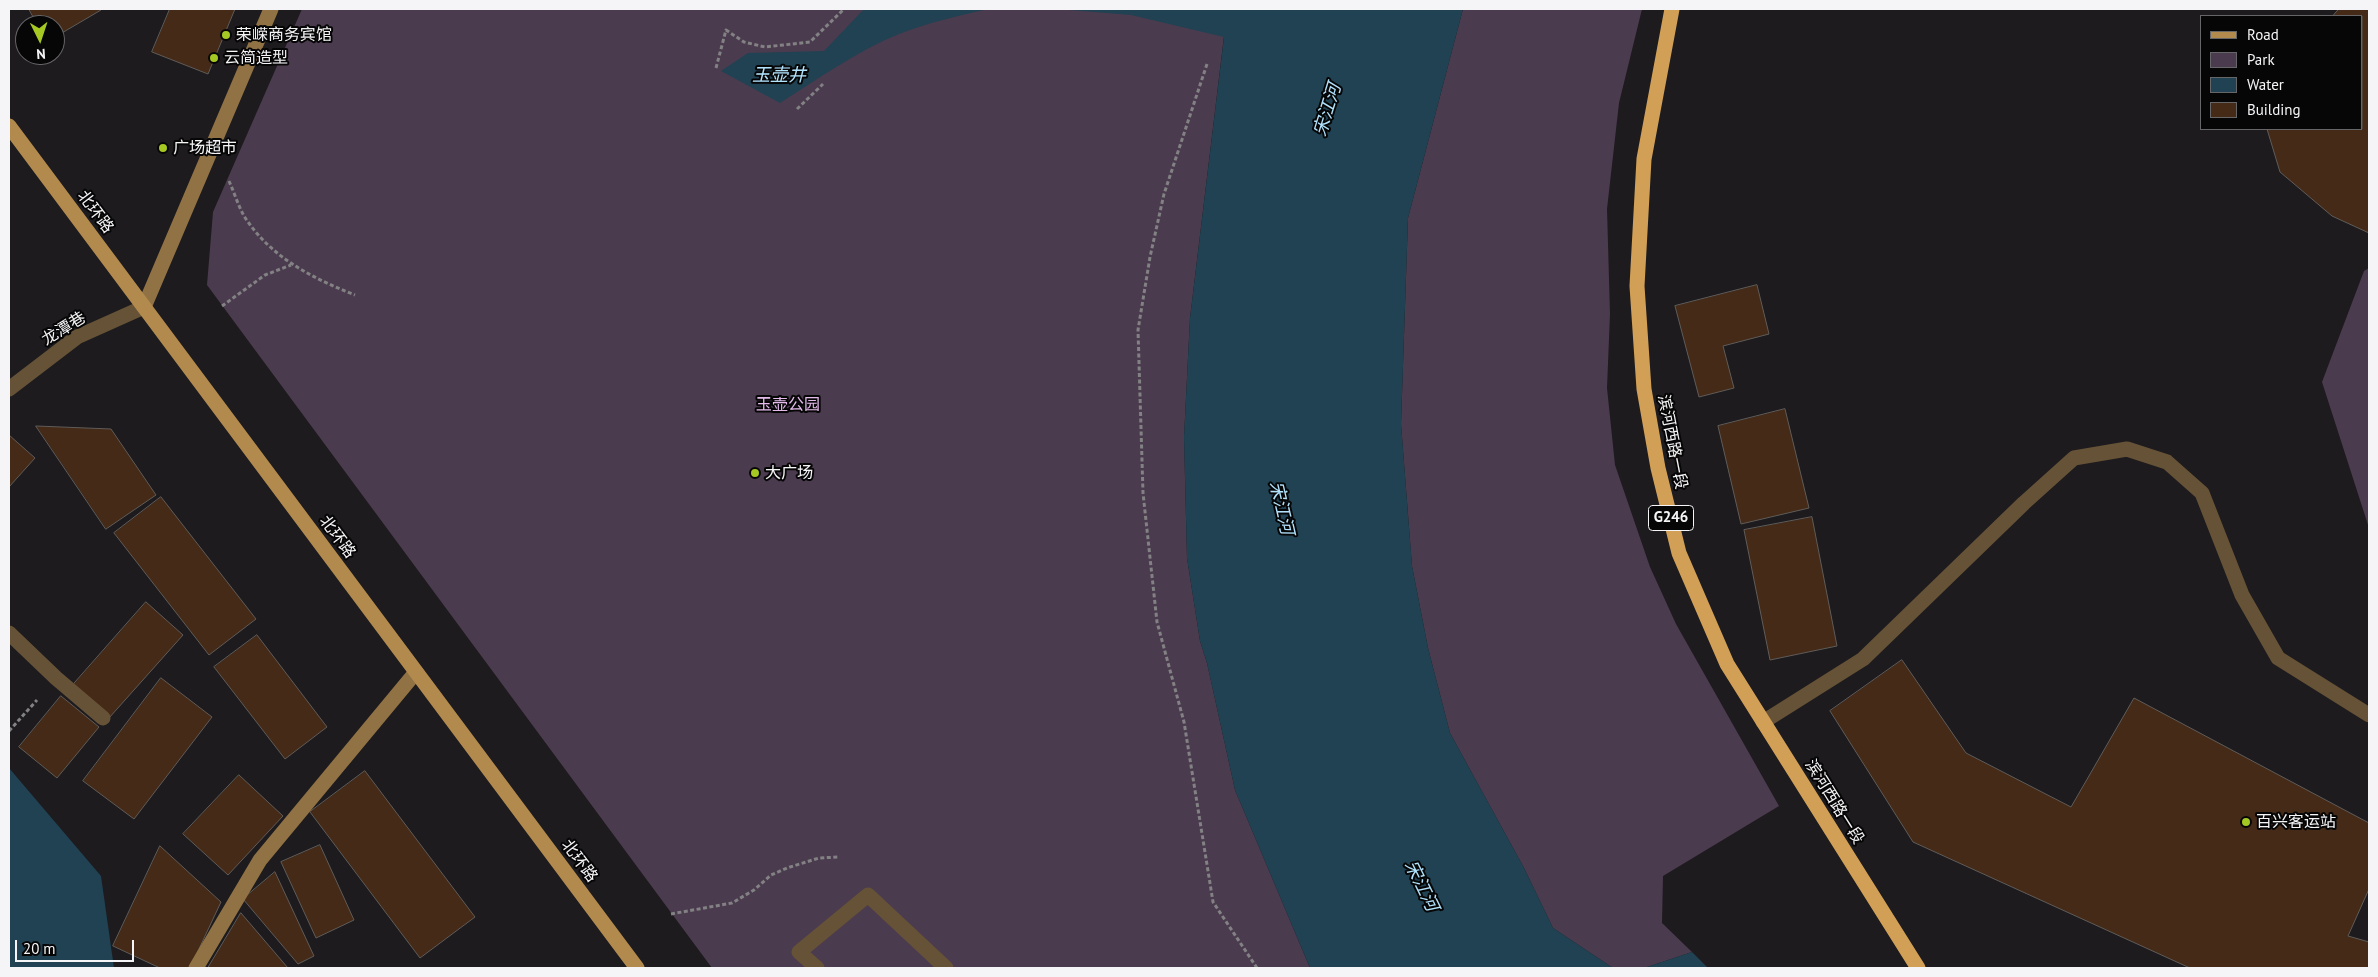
<!DOCTYPE html>
<html>
<head>
<meta charset="utf-8">
<style>
  body { margin:0 }
  #map { position:relative; width:2378px; height:977px; overflow:hidden; background:#1d1b1e; font-family:"PT Sans",sans-serif }
  canvas { display:block }
  .frame { position:absolute; inset:0; border:10px solid #f5f4f6; pointer-events:none }
  .legend { position:absolute; left:2200px; top:15px; width:162px; height:115px; box-sizing:border-box; background:#070607; border:1px solid #666567; margin:0; padding:6px 9px; list-style:none; font-size:15px; color:#f5f4f6 }
  .legend li { display:flex; align-items:center; gap:10px; height:25px }
  .legend b { width:25px; border:1px solid #666567 }
  .north { position:absolute; left:15px; top:15px; width:50px; height:50px; box-sizing:border-box; background:#070607; border:1px solid #666567; border-radius:50%; rotate:176deg; font-size:14px; font-weight:700; line-height:20px; text-align:center; color:#f5f4f6 }
  .north::after { content:''; display:block; margin:auto; width:18px; height:22px; background:#a6c822; clip-path:polygon(50% 0,100% 100%,50% 72%,0 100%) }
  .scale { position:absolute; left:15px; top:940px; width:119px; height:22px; box-sizing:border-box; border:2px solid #f5f4f6; border-top:0; padding-left:6px; font-size:15px; line-height:18px; white-space:nowrap; color:#f5f4f6; -webkit-text-stroke:4px #070607; paint-order:stroke }
</style>
</head>
<body>
<div id="map">
<canvas width="2378" height="977"></canvas>
<div class="frame"></div>
<ul class="legend">
<li><b style="height:6px;background:#b38a4e"></b>Road</li>
<li><b style="height:14px;background:#4b3b4e"></b>Park</li>
<li><b style="height:14px;background:#204253"></b>Water</li>
<li><b style="height:14px;background:#442a17"></b>Building</li>
</ul>
<div class="north">N</div>
<div class="scale">20 m</div>
</div>
<script>
const ctx = document.querySelector('canvas').getContext('2d');
ctx.lineJoin = 'round';
function paint(path, color) { ctx.fillStyle = color; ctx.fill(path, 'evenodd'); }
function stroke(path, color, width, dash) { ctx.strokeStyle = color; ctx.lineWidth = width; ctx.lineCap = dash ? 'butt' : 'round'; ctx.setLineDash(dash || []); ctx.stroke(path); }
function label(font, color, halo, rows, align = 'center') {
  ctx.font = font + ' "PT Sans","Noto Sans SC",sans-serif'; ctx.lineWidth = 4; ctx.setLineDash([]); ctx.textBaseline = 'middle'; ctx.strokeStyle = halo; ctx.fillStyle = color; for (const [text, x, y, turn = 0] of rows) {
    ctx.save(); ctx.translate(x, y); ctx.rotate((+turn || 0) * Math.PI / 180); ctx.textAlign = isNaN(turn) ? turn : align; if (halo) ctx.strokeText(text, 0, 0); ctx.fillText(text, 0, 0); ctx.restore();
  }
}
paint(new Path2D(`
  M302,9h927l-5,27 -34,282 -6,119 3,121 13,83 7,22 28,127 75,178h-598l-505,-683 6,-73z
  M1463,9h179l-23,94 -12,106 3,105 -3,74 8,77 35,102 26,57 103,182 -116,70 -1,47 30,29 -48,16h-31l-60,-40 -29,-60 -74,-135 -22,-85 -16,-82 -11,-142 7,-206z
  M2369,268v260l-47,-146 42,-111z`), '#4b3b4e');
paint(new Path2D(`
  M864,9h126c-31,6 -62,14 -91,25 -42,17 -81,45 -119,69l-59,-32 27,-18 76,-2z
  M1057,9h406l-55,209 -7,206 11,142 16,82 22,85 74,135 29,60 60,40h-303l-75,-178 -28,-127 -7,-22 -13,-83 -3,-121 6,-119 34,-281 -93,-22z
  M9,768l92,108 13,92h-105z
  M1692,952l16,16h-64z`), '#204253');
const building = new Path2D(`
  M29,9h71l1,1 -46,27v-12h-17z
  M170,9h65l-27,65 -56,-22z
  M2339,9h30v224l-37,-17 -52,-44 -13,-43h95v-113h-29z
  M1757,285l12,49 -46,12 11,42 -35,9 -24,-91z
  M1785,409l24,99 -68,16 -23,-98z
  M36,426l75,3 45,66 -50,34z
  M9,435l26,23 -26,29z
  M161,497l95,122 -47,36 -95,-122z
  M1812,517l25,129 -67,14 -26,-130z
  M146,602l37,33 -74,83 -37,-32z
  M257,635l70,92 -42,32 -71,-92z
  M1902,660l64,93 105,54 63,-109 235,125v66l-21,47 21,6v26h-179l-277,-126 -83,-131z
  M161,678l51,39 -78,102 -51,-38z
  M61,696l38,31 -42,51 -38,-31z
  M365,771l110,146 -55,41 -110,-146z
  M239,775l44,41 -55,59 -45,-41z
  M320,845l34,75 -38,18 -35,-76z
  M160,846l61,56 -31,66h-30l-47,-22z
  M275,872l39,84 -16,8 -55,-65z
  M241,913l47,55h-80z`);
paint(building, '#442a17');
stroke(building, '#605c59', 1);
stroke(new Path2D(`
  M1207,64l-43,130 -14,63 -12,73 5,163 14,129 27,100 29,180 44,66
  M716,68l10,-38 18,12 21,5 45,-5 34,-33
  M797,109l26,-25
  M229,181c5,11 9,24 15,35 26,41 68,62 111,79
  M222,306l43,-31 26,-10
  M9,731l28,-31
  M671,914l61,-11 22,-13 17,-15 16,-7 32,-10 19,-1`), '#828183', 3, [4, 2.5]);
stroke(new Path2D(`
  M1763,722l100,-63 161,-156 50,-45 53,-9 40,13 35,31 40,102 36,63 91,57
  M817,968l-18,-16 69,-57 78,73`), '#665337', 15);
stroke(new Path2D(`
  M9,389l68,-52 67,-30
  M9,633l47,45 47,40`), '#665337', 15);
stroke(new Path2D(`
  M144,307l127,-298
  M196,968l64,-108 156,-188`), '#917244', 15);
stroke(new Path2D(`
  M9,126l628,842`), '#b38a4e', 15);
stroke(new Path2D(`
  M1672,9l-28,150 -7,127 7,103 14,79 21,85 48,111 191,304`), '#d1a056', 15);
for (const [x, y, r, color] of [
  [226,35,5,"#a6c822"],
  [214,58,5,"#a6c822"],
  [163,148,5,"#a6c822"],
  [755,473,5,"#a6c822"],
  [2246,822,5,"#a6c822"]
]) { const dot = new Path2D(); dot.arc(x, y, r, 0, 2 * Math.PI); ctx.fillStyle = color; ctx.fill(dot); stroke(dot, '#070607', 2); }
for (const [x, y, w] of [
  [1671,518,45]
]) { const box = new Path2D(); box.roundRect(x - w / 2, y - 12.5, w, 25, 4); ctx.fillStyle = '#070607'; ctx.fill(box); stroke(box, '#f5f4f6', 1); }
label('bold 15px', '#f5f4f6', null, [
  ["G246",1671,518]
]);
label('16px', '#f5f4f6', '#070607', [
  ["荣嵘商务宾馆",236,35],
  ["云简造型",224,58],
  ["广场超市",173,148],
  ["大广场",765,473],
  ["百兴客运站",2256,822]
], 'left');
label('16px', '#f5f4f6', '#070607', [
  ["北环路",95,212,53],
  ["龙潭巷",64,329,-32],
  ["滨河西路一段",1672,442,79],
  ["北环路",337,537,53],
  ["滨河西路一段",1834,802,58],
  ["北环路",579,861,53]
]);
label('16px', '#e4bbeb', '#070607', [
  ["玉壶公园",788,405]
]);
label('italic 18px', '#b1e3fd', '#070607', [
  ["玉壶井",779,76],
  ["宋江河",1328,110,-73],
  ["宋江河",1281,508,77],
  ["宋江河",1421,886,64]
]);
</script>
</body>
</html>
